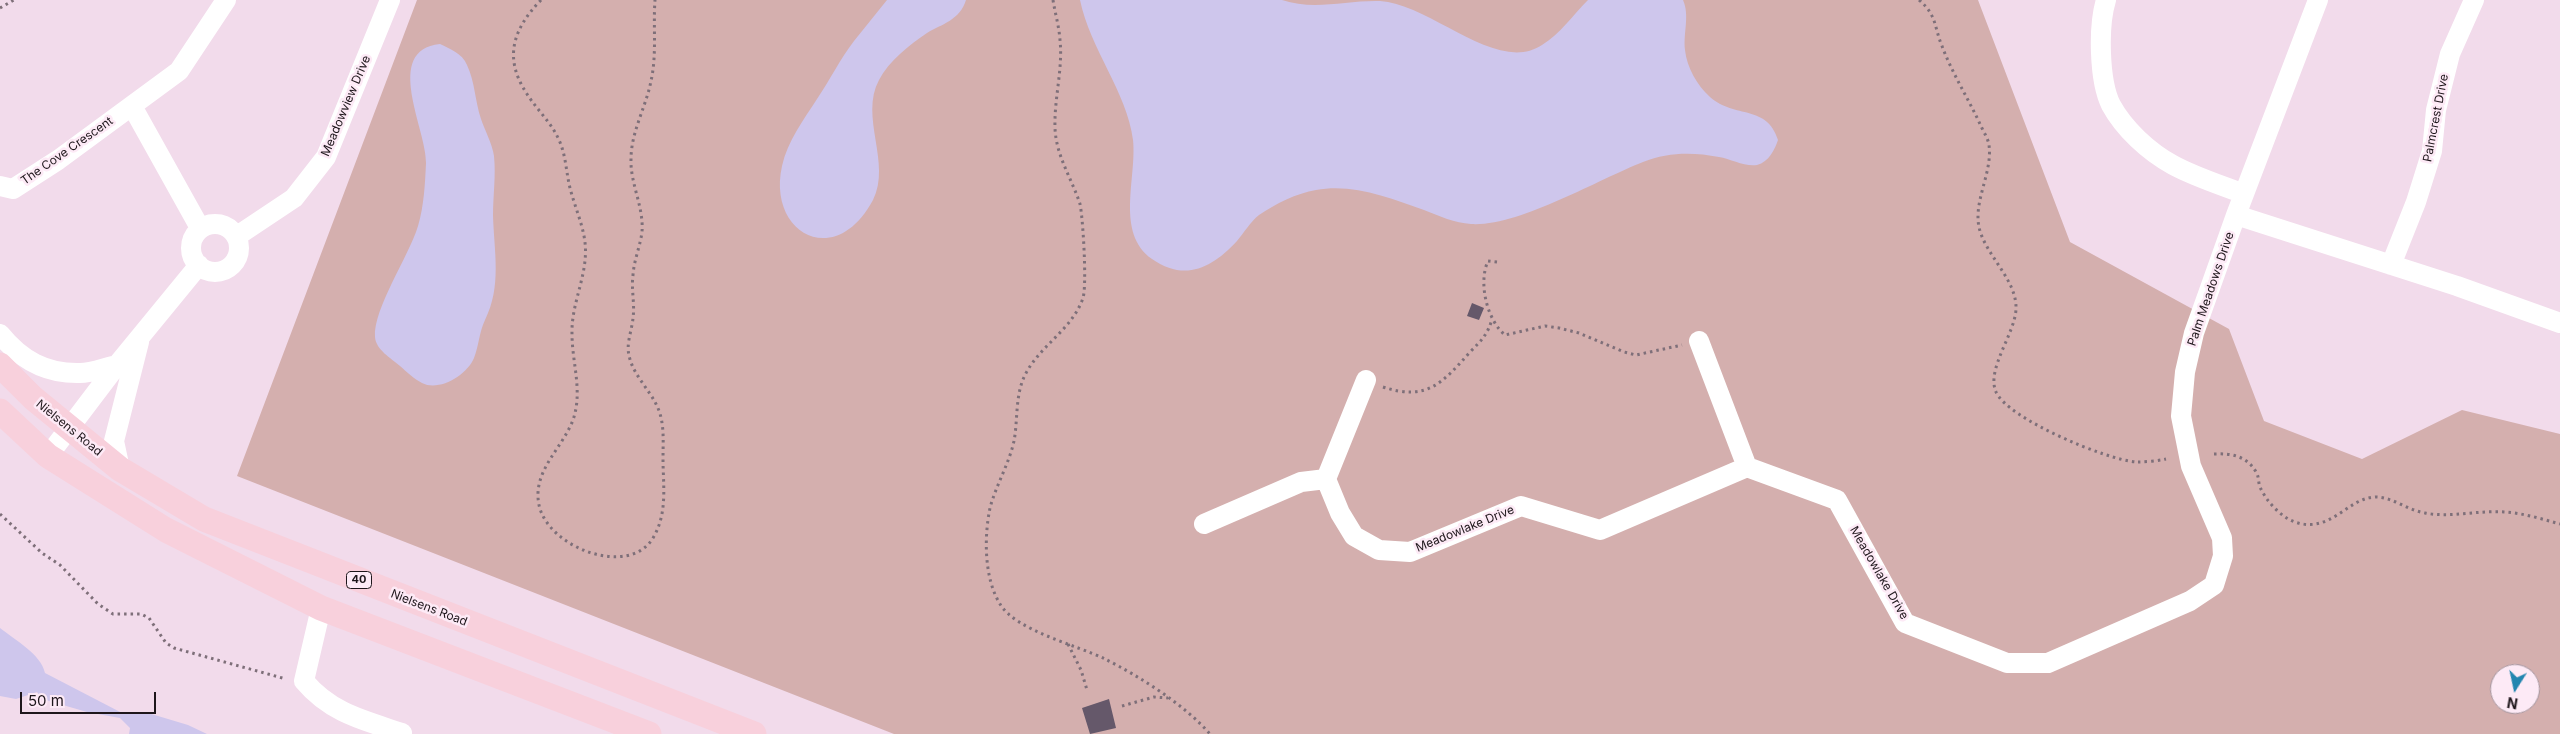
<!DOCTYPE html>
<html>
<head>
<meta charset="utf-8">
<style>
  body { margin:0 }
  #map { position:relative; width:2560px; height:734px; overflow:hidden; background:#f2dbeb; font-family:Inter,sans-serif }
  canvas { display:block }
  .north { position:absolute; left:2490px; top:664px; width:50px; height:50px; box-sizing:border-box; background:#fdeaf6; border:1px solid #a4959e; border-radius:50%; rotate:190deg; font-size:14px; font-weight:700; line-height:20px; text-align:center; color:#1e161b }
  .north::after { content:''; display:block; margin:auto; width:18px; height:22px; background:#2386b0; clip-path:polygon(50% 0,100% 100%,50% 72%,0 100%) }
  .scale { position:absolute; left:20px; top:692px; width:136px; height:22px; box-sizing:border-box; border:2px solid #1e161b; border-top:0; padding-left:6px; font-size:15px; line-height:18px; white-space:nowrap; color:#1e161b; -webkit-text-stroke:4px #fdeaf6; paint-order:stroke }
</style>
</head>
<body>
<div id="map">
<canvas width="2560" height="734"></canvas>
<div class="north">N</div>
<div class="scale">50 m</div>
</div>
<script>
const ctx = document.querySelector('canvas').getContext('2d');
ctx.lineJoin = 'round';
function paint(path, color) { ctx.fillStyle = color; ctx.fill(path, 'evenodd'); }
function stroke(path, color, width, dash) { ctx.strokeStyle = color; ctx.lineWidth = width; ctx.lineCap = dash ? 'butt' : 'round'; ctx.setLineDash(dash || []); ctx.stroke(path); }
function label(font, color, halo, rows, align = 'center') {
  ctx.font = font + ' Inter,sans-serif'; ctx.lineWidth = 5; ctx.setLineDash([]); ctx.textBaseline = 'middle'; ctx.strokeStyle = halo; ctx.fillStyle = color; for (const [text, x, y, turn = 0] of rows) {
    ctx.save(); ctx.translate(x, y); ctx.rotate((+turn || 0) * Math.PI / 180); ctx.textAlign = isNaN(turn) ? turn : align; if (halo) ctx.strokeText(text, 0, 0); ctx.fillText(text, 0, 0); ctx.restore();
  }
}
paint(new Path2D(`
  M417,0h1561l92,242 159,87 35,92 98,38 100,-49 98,24v300h-1666l-657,-258zM2500,674h30v30h-30z`), '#d4afae');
paint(new Path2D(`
  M887,0h79c-6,20 -24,24 -39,33 -18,12 -38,28 -48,47 -20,37 13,83 -6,120 -38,71 -106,33 -91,-34 5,-24 22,-47 35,-67 13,-19 23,-40 37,-58 11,-14 22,-27 33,-41z
  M1080,0h202c32,11 65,0 98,1 51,3 117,74 162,44 18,-11 31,-30 46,-45h95c7,16 0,33 2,50 2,18 12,35 25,47 25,22 57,7 68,43 -3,9 -9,22 -21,25 -12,2 -26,-6 -38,-8 -26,-5 -51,-5 -76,5 -46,18 -125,65 -172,62 -16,-1 -32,-8 -47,-14 -34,-12 -71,-27 -108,-20 -19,3 -41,14 -57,25 -9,7 -15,18 -22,26 -25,27 -52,41 -85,18 -37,-26 -15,-81 -19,-119 -6,-48 -43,-91 -53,-140z
  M440,44c10,5 22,9 27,21 8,17 8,36 14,54 4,12 11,24 13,37 2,20 -1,39 -1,59 1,37 9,71 -8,105 -6,13 -6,25 -11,38 -7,17 -35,34 -52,25 -8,-4 -15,-11 -22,-17 -9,-8 -24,-16 -25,-29 -2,-28 34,-81 43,-111 6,-20 7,-42 8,-63 1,-33 -44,-113 14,-119z
  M0,628c15,12 41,26 45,45l79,41 24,-1 40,12 19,9h-78l1,-6 -10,-10 -33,-6 -45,-13 -5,-7 -21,7 -16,-3z`), '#cec6ec');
paint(new Path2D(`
  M1472,303l12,5 -5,12 -12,-4z
  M1109,699l7,29 -26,6 -8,-26z`), '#65586a');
stroke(new Path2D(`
  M541,0c-28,29 -38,58 -14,94 10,16 24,28 32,46 7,15 7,32 11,48 4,16 11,32 14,48 7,35 -13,64 -12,98 0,29 11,57 1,86 -11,29 -41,51 -34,85 9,43 90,73 114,33 15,-25 10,-53 10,-79 0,-19 2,-38 -7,-55 -8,-16 -24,-31 -27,-49 -3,-11 3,-25 4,-37 2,-14 -2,-29 0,-43 1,-15 7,-28 9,-43 2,-25 -12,-49 -11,-73 0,-27 15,-52 20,-78 6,-27 2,-54 4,-81
  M1053,0c2,13 6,26 7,40 3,29 -6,59 -5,88 1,28 17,51 25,76 3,14 7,81 3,94 -11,32 -43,47 -58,77 -10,20 -7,45 -11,66 -5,23 -18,44 -24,67 -6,29 -6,70 10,96 16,27 77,41 105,55 34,17 80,46 105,75
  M1919,0c18,15 15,27 23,46 10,27 26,52 38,78 3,7 8,14 9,21 4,30 -19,60 -8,89 9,25 36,48 35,75 -1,25 -30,60 -20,83 12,27 111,68 140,70 9,0 21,-1 30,-3
  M0,8l14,-8
  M1497,262l-9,-1c-10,22 -1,59 17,74l40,-9 14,2 20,5 45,19 12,3 46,-10
  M1383,387c45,15 60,-5 88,-36 10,-10 17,-17 21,-32
  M2214,454c17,-1 33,2 42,18 3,4 2,10 4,15 6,14 22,32 38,36 34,9 50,-25 77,-26 18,0 32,13 50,16 26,5 53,-3 79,-1 19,1 38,7 56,12
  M0,514l42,39 18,12 38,39 15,10h28l8,4 17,25 8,5 112,31
  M1068,644l13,26 6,20
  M1122,706l32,-9 14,1`), '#7e6f79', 3, [2.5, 4]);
stroke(new Path2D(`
  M2106,0c-8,26 -7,81 5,105 13,24 38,47 62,60 22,12 48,20 71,29
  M132,106l68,122
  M0,186l13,3 45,-29 121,-89 47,-71
  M2236,215l221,71 103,37
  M191 248a24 24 0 1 1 48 0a24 24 0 1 1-48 0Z
  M237,236l57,-38 32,-41 64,-157
  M2391,265l25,-63 16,-51 4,-41 14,-56 24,-54
  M0,334c21,26 46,40 80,39 12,0 26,-6 37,-8
  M1699,341l48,126
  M48,456l69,-91 82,-100
  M120,469l-6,-28 25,-99
  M1326,479l14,34 14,23 25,14 31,2 111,-46 79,24 147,-63 90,33 68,123 102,40h41l142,-62 24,-16 9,-29 -1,-18 -31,-72 -10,-50 4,-44 9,-39 42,-118 82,-215
  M1204,524l97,-42 25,-3 40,-99
  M321,608l-17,73c27,32 59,39 98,52`), '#fff', 20);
stroke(new Path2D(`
  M0,365l33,33 87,71 84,50 550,215
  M0,411l48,45 118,74 155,78 328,126`), '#f8d0dc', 25);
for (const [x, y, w] of [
  [359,580,25]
]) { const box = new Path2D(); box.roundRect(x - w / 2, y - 8.5, w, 17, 4); ctx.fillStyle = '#fdeaf6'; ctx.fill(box); stroke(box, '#1e161b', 1); }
label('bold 11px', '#1e161b', null, [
  ["40",359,580]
]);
label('12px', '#1e161b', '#fdeaf6', [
  ["Meadowview Drive",346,106,-67],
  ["Palmcrest Drive",2436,118,-79],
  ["The Cove Crescent",67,151,-35],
  ["Palm Meadows Drive",2211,289,-71],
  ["Nielsens Road",69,428,39],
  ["Meadowlake Drive",1465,529,-22],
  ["Meadowlake Drive",1879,573,60],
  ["Nielsens Road",429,608,21]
]);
</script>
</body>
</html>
